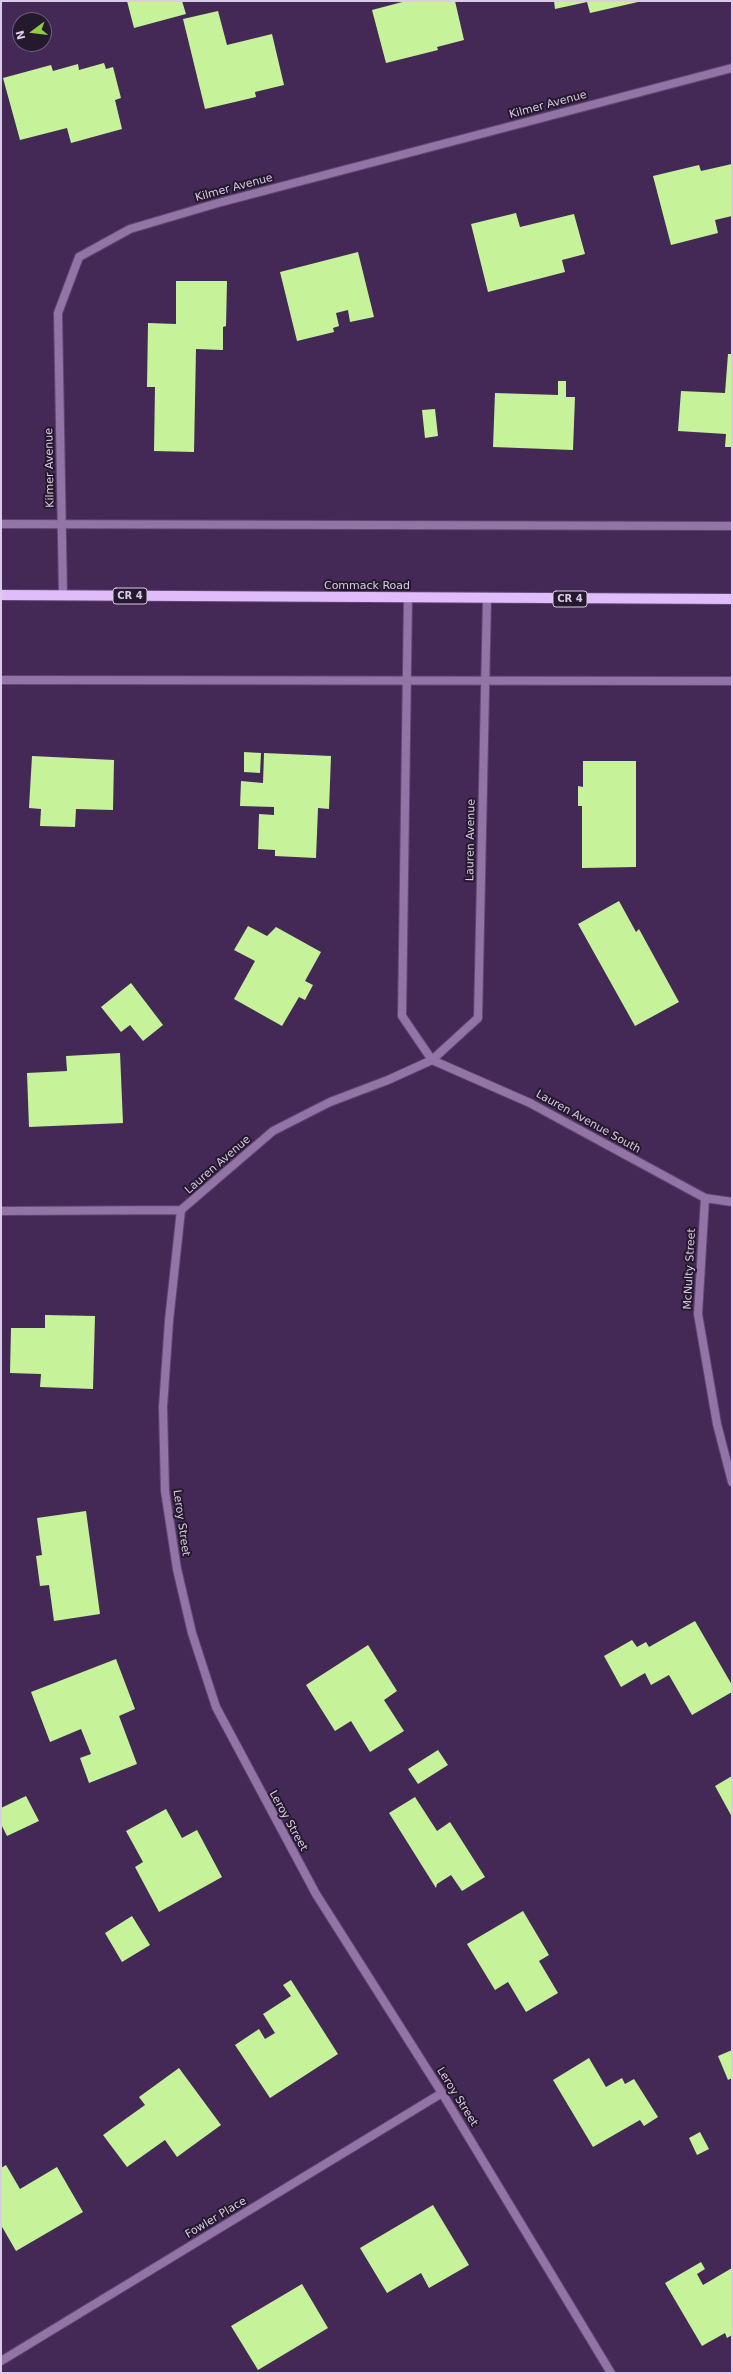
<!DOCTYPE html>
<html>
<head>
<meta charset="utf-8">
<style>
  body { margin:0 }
  #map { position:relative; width:733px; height:2374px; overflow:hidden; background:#442957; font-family:"DejaVu Sans",sans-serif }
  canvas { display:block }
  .frame { position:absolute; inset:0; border:2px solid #dacbe6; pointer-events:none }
  .north { position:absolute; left:12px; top:12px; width:40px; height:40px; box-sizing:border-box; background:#25192d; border:1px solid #6d6077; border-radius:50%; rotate:255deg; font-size:11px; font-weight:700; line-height:16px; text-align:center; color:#dacbe6 }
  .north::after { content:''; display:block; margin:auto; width:14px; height:18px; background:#90cd41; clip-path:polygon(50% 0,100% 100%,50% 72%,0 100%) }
</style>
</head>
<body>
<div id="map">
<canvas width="733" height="2374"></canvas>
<div class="frame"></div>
<div class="north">N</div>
</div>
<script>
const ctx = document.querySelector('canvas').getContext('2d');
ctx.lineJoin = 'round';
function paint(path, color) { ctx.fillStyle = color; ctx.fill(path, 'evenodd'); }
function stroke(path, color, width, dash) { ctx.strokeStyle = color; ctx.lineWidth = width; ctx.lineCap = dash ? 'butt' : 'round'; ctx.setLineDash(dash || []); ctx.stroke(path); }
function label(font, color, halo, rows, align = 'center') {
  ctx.font = font + ' "DejaVu Sans",sans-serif'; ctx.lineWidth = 4; ctx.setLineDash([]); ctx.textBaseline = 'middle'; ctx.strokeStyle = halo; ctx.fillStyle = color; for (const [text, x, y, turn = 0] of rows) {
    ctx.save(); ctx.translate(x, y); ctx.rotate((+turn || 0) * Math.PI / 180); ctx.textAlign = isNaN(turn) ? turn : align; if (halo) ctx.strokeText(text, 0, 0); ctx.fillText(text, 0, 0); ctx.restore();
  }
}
paint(new Path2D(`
  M127,1h55l4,13 -52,14z
  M406,1h49l9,39 -27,7 1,3 -52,13 -14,-53z
  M554,1h84v1l-48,11 -3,-11 -32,7z
  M218,11l9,34 45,-11 12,51 -29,7 1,5 -51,12 -22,-90z
  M104,63l2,6 7,-2 8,31 -6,2 7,29 -51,14 -4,-15 -47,12 -17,-62 48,-13 2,6 25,-7 1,6z
  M732,164v52l-17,4 3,13 -47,12 -18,-69 46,-11 2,6z
  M516,213l4,14 54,-13 11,40 -23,6 3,12 -77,20 -17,-68z
  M358,252l16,65 -24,5 -2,-12 -12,3 3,13 -6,2 1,4 -37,9 -17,-69z
  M176,281h51l-1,45 -3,1v23l-27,-1 -2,103 -40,-1 1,-64h-8l1,-64 28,1z
  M728,354h4v93h-7l1,-13 -48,-3 3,-40 44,2z
  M558,381h8v16h9l-2,53 -80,-3 2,-54 63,2z
  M435,409l3,27 -13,2 -3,-28z
  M244,752l17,1 -1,20 -16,-1z
  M264,753l67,3 -2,53 -11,-1 -2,50 -41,-2v-6l-17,-1 1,-35 15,1v-8l-34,-1 1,-25 22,2z
  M32,756l82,4 -1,50 -37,-1 -1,18 -35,-1 1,-17 -12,-1z
  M583,761h53v106l-54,1v-62h-4v-20l5,1z
  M619,901l17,31 3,-3 40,73 -44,24 -57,-102z
  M248,926l19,10 9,-9 45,25 -16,29 8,4 -8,15 -6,-3 -17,29 -48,-27 21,-38 -21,-11z
  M131,983l32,42 -20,16 -13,-16 -9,7 -20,-25z
  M120,1053l3,70 -94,4 -2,-54 40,-2 -1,-15z
  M45,1315l50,1 -2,73 -53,-2 1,-13 -31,-1 1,-45h34z
  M86,1511l14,103 -46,7 -5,-36 -9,1 -4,-30 6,-1 -5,-37z
  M695,1621l37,64v7l-40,23 -23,-40 -18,10 -6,-12 -24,14 -17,-31 28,-16 5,7 9,-5 3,5z
  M368,1645l29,46 -13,9 20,31 -34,21 -19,-31 -16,10 -29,-46z
  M116,1659l19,50 -16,7 18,48 -48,19 -9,-25 11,-4 -10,-25 -31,13 -19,-50z
  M438,1750l10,15 -30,19 -10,-15z
  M732,1776v41l-17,-31z
  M26,1796l13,25 -32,15 -6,-12v-16z
  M415,1797l22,34 13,-9 35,55 -23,14 -11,-16 -14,9 -1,4 -47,-75z
  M166,1809l16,29 15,-8 25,47 -63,35 -24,-45 8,-5 -17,-31z
  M523,1911l26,44 -10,6 19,32 -32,19 -18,-30 -13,8 -28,-46z
  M132,1916l18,29 -28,17 -17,-29z
  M291,1980l47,74 -68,44 -35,-53 24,-16 6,10 10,-6 -12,-19 28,-18 -8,-11z
  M732,2050v28l-4,2 -10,-24z
  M589,2058l17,29 16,-9 3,6 9,-5 24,38 -14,9 -4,-6 -47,27 -40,-67z
  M179,2068l42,57 -44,32 -12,-17 -38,27 -24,-32 42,-30 -6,-8z
  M700,2132l9,17 -12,6 -8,-17z
  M6,2165l14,24 37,-22 26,45 -67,39 -15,-26v-57z
  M433,2205l36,60 -40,23 -8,-15 -34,20 -27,-45z
  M701,2262l4,7 -8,5 6,11 29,-17v67l-5,3 -2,-5 -23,13 -37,-63z
  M302,2284l26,44 -70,42 -27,-44z`), '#c6f39a');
const service = new Path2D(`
  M1,524l731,2
  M1,680l731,1`);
const minor = new Path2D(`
  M63,596l-5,-283 21,-56 51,-28 88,-26 514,-135
  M408,598l-6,418 30,44
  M432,1060l98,43 175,95 27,4
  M705,1198l-7,116 19,110 15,58
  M181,1210l-12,111 -6,86 2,84 12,78 15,64 24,74 100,187 126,199 169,280
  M1,1211l180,-1 92,-79 57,-29 58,-22 44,-20 46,-42 9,-419
  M1,2361l441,-268`);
const primary = new Path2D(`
  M1,595l731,4`);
stroke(service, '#5f4671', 10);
stroke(minor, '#5f4671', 10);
stroke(primary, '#5f4671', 12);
stroke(service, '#9274a7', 8);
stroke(minor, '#9274a7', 8);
stroke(primary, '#e0bcfb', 10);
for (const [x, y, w] of [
  [130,596,34],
  [570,599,34]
]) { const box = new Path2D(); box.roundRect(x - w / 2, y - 8, w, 16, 3); ctx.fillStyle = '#25192d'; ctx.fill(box); stroke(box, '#dacbe6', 1); }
label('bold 10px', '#dacbe6', null, [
  ["CR 4",130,596],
  ["CR 4",570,599]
]);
label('11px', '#dacbe6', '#25192d', [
  ["Kilmer Avenue",548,105,-15],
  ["Kilmer Avenue",234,188,-15],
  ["Kilmer Avenue",50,468,-91],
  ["Commack Road",367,586],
  ["Lauren Avenue",471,840,-89],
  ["Lauren Avenue South",588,1122,29],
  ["Lauren Avenue",218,1165,-41],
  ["McNulty Street",690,1269,-87],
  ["Leroy Street",181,1523,82],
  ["Leroy Street",288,1821,61],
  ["Leroy Street",457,2097,58],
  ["Fowler Place",216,2218,-31]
]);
</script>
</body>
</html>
